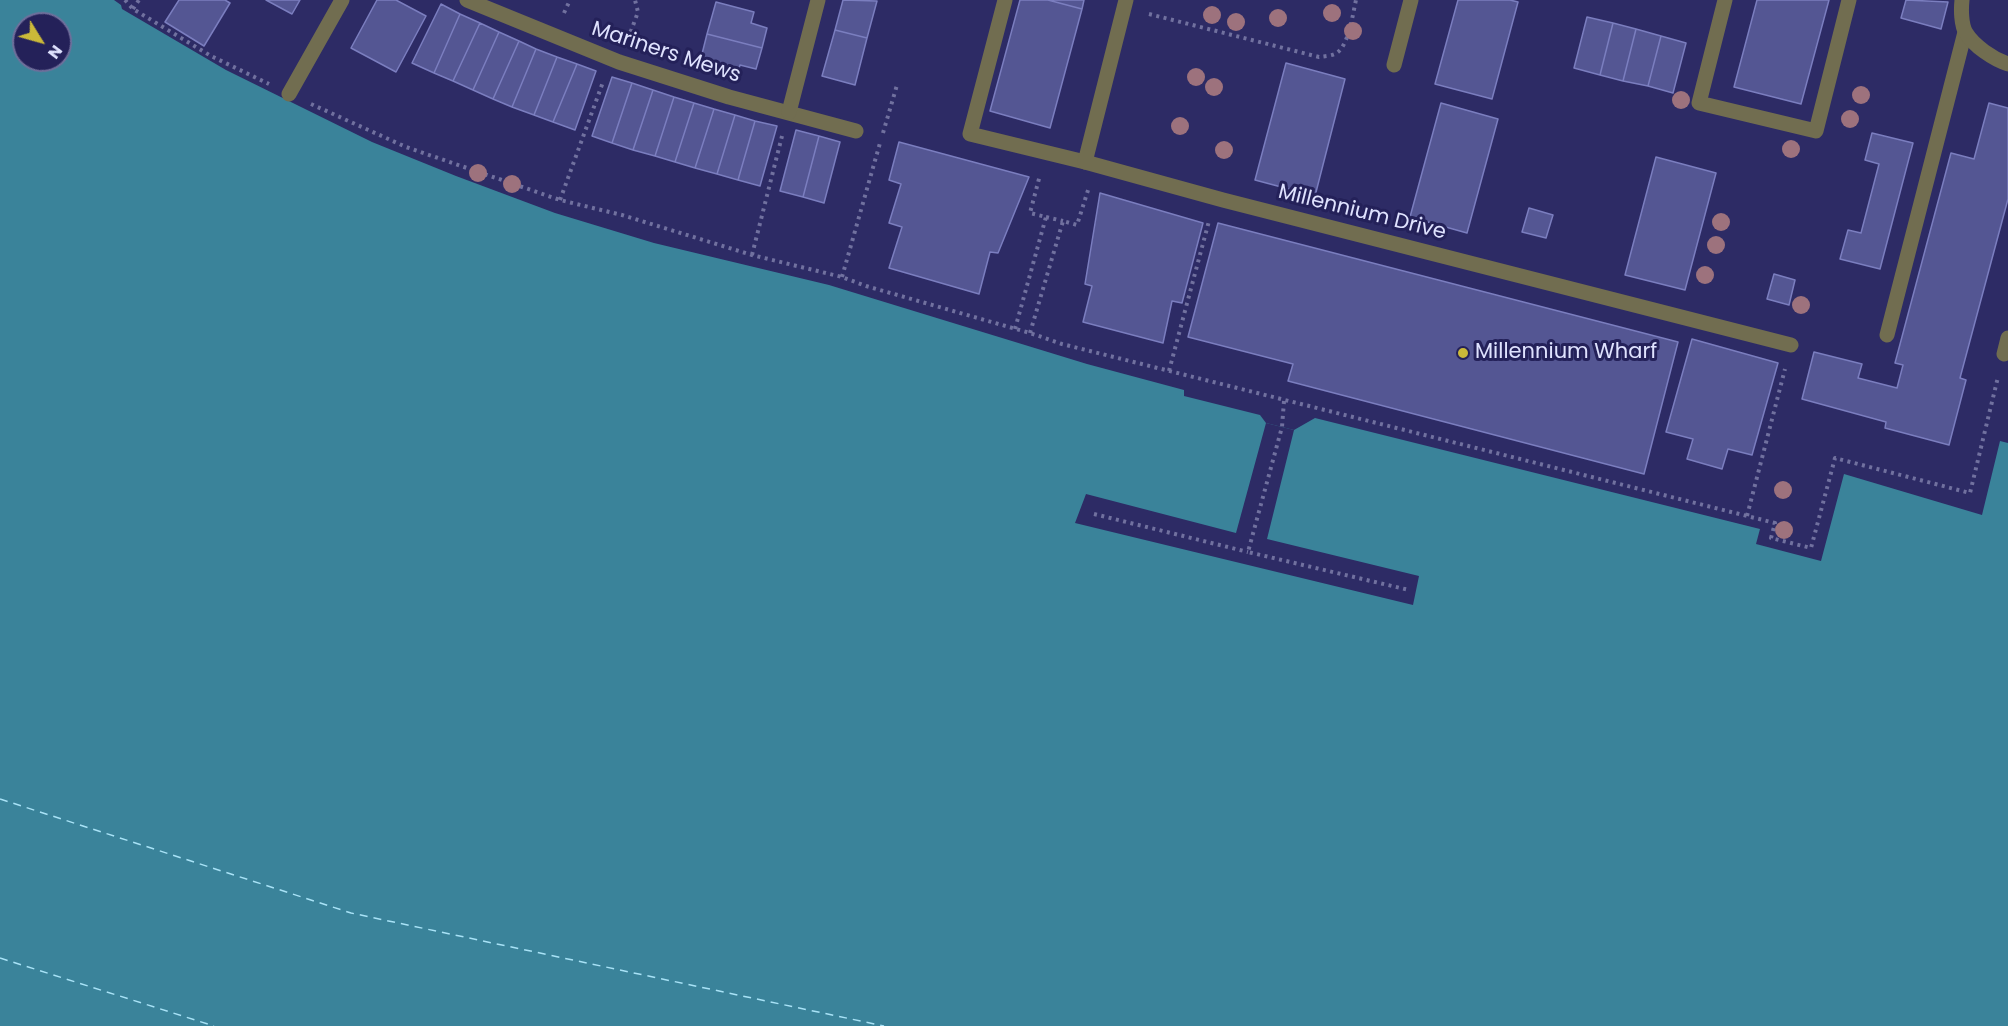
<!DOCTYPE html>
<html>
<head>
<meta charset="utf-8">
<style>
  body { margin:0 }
  #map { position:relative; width:2008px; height:1026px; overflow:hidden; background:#2d2b65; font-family:Poppins,sans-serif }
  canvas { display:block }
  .north { position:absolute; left:12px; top:12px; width:60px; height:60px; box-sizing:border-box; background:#242159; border:2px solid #6f6e9b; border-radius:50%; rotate:127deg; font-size:16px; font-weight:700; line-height:24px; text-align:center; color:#dfe2fe }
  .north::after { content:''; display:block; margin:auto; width:21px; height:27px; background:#cbb939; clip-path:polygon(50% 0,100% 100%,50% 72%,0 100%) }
</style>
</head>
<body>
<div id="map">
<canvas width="2008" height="1026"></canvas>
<div class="north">N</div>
</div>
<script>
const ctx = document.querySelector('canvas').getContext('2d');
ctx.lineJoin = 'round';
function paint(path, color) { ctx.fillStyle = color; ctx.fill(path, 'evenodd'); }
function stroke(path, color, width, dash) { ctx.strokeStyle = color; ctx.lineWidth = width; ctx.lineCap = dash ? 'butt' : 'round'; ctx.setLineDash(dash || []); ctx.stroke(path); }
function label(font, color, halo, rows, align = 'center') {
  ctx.font = font + ' Poppins,sans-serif'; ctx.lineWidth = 6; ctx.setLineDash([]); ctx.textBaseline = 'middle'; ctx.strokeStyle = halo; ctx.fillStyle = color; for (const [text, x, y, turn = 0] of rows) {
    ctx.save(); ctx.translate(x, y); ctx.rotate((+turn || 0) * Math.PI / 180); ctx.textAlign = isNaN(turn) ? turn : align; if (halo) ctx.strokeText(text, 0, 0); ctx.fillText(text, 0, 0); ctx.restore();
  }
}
paint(new Path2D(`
  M0,0h114l7,5 1,4 104,61 146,72 84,34 99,37 99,30 175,42 258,79 97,26v6l76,19 6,8 28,7 21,-12 445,111 -4,15 65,17 23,-87 138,41 18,-74 8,2v583h-2008zM24,24h36v36h-36z`), '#3a839a');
paint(new Path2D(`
  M1266,423l28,7 -27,109 152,37 -6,29 -338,-82 11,-29 150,39z`), '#2d2b65');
stroke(new Path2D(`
  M0,799l351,114 533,113
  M0,958l214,68`), '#a8e2f6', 1.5, [8, 6]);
const building = new Path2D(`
  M179,0h46l5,3 -26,43 -39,-24z
  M266,0h34l-8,14z
  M377,0h19l30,16 -30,56 -45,-24z
  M843,0l34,1 -10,37 -32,-8z
  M1020,0h28l34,9 -32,119 -60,-17z
  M1048,0h36l-2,9z
  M1458,0h52l8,2 -26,97 -57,-15z
  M1757,0h72l-28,104 -67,-17z
  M1906,0l42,2 -7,27 -40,-11z
  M716,2l38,10 -3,11 16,5 -5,20 -55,-14z
  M441,4l19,10 -26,59 -22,-10z
  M460,14l20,9 -27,58 -19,-8z
  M1587,17l26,6 -13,52 -26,-7z
  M480,23l19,9 -26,58 -20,-9z
  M1613,23l23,6 -13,52 -23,-6z
  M1636,29l25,7 -13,50 -25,-5z
  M835,30l32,8 -12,47 -33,-9z
  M499,32l20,9 -26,58 -20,-9z
  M707,34l55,14 -6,21 -16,-4 -3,11 -38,-10z
  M1661,36l25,7 -13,50 -25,-7z
  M519,41l17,8 -24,58 -19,-8z
  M536,49l21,8 -23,58 -22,-8z
  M557,57l20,7 -24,58 -19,-7z
  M1286,63l59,16 -30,117 -60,-16z
  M577,64l19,7 -21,59 -22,-8z
  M612,77l20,6 -20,60 -20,-7z
  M632,83l21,7 -20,60 -21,-7z
  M653,90l21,7 -19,59 -22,-6z
  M674,97l20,6 -19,59 -20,-6z
  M694,103l20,6 -19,59 -20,-6z
  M1441,103l57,16 -31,114 -57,-16z
  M1989,103l19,5v91l-48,179 6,2 -17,65 -64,-17 1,-6 -84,-23 12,-47 48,12 -4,14 39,10 6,-23 -8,-2 56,-210 23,6z
  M714,109l21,6 -18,59 -22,-6z
  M735,115l20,6 -17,59 -21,-6z
  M755,121l22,5 -17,60 -22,-6z
  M796,130l23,6 -16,61 -23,-6z
  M1872,133l41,10 -33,126 -40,-10 8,-29 13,3 18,-69 -14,-4z
  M819,136l21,6 -16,61 -21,-6z
  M899,142l130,35 -31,76 -8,-1 -11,42 -90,-26 13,-41 -13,-4 12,-39 -12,-4z
  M1656,157l60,16 -31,117 -60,-15z
  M1100,193l103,30 -21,80 -10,-2 -9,42 -80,-21 9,-36 -7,-2z
  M1529,208l24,7 -7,23 -24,-6z
  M1218,223l460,119 -34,132 -356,-93 5,-17 -105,-27z
  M1774,274l21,6 -6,25 -22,-6z
  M1692,339l86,24 -26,92 -24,-6 -6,20 -35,-10 6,-20 -27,-7z`);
paint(building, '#545693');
stroke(building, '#7b7ebf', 1.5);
stroke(new Path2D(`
  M125,0l8,9 78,47 58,28
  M133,9l6,-9
  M564,13l6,-13
  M1149,14l170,43c6,-1 14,-1 19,-5 11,-9 15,-39 18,-52
  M628,39l10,-27 -3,-12
  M311,104l95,43 154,53 62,15 130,40 90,22 24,9 164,47 32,11 713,179 -4,15 40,10 24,-90 135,35 28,-116
  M883,133l14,-48
  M560,200l43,-118
  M1046,217l17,4
  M752,255l30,-119
  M842,277l38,-134
  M1015,329l31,-112 -16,-4 10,-38
  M1030,333l33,-112 14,4 12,-38
  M1169,371l40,-150
  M1284,401l-2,26 -34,125 161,38
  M1094,514l154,38
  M1747,516l38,-147`), '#71719f', 4, [3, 4.5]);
stroke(new Path2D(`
  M1005,0l-35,134 115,28
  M1725,0l-26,103 117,28 33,-131
  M1394,65l17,-65
  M1887,335l78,-303
  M2004,354l4,-16`), '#716d50', 15);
stroke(new Path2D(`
  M467,0l152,62 110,35 127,34
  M289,94l53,-94`), '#716d50', 15);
stroke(new Path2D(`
  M1126,0l-41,162 138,38 568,145
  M1962,0c-1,9 -1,25 4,33 8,13 27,26 42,31
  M789,112l29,-112`), '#716d50', 15);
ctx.fillStyle = '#9d727d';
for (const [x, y] of [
  [1332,13],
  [1212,15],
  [1278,18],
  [1236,22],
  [1353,31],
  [1196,77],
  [1214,87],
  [1861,95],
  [1681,100],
  [1850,119],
  [1180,126],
  [1791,149],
  [1224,150],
  [478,173],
  [512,184],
  [1721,222],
  [1716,245],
  [1705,275],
  [1801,305],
  [1783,490],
  [1784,530]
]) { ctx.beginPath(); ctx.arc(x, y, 9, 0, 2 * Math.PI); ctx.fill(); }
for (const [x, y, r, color] of [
  [1463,353,6,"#cbb939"]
]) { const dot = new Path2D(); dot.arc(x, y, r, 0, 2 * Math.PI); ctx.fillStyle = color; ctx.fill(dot); stroke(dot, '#242159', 2); }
label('21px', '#dfe2fe', '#242159', [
  ["Mariners Mews",666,53,18],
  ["Millennium Drive",1362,213,14]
]);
label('21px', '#dfe2fe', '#242159', [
  ["Millennium Wharf",1475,353]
], 'left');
</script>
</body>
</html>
